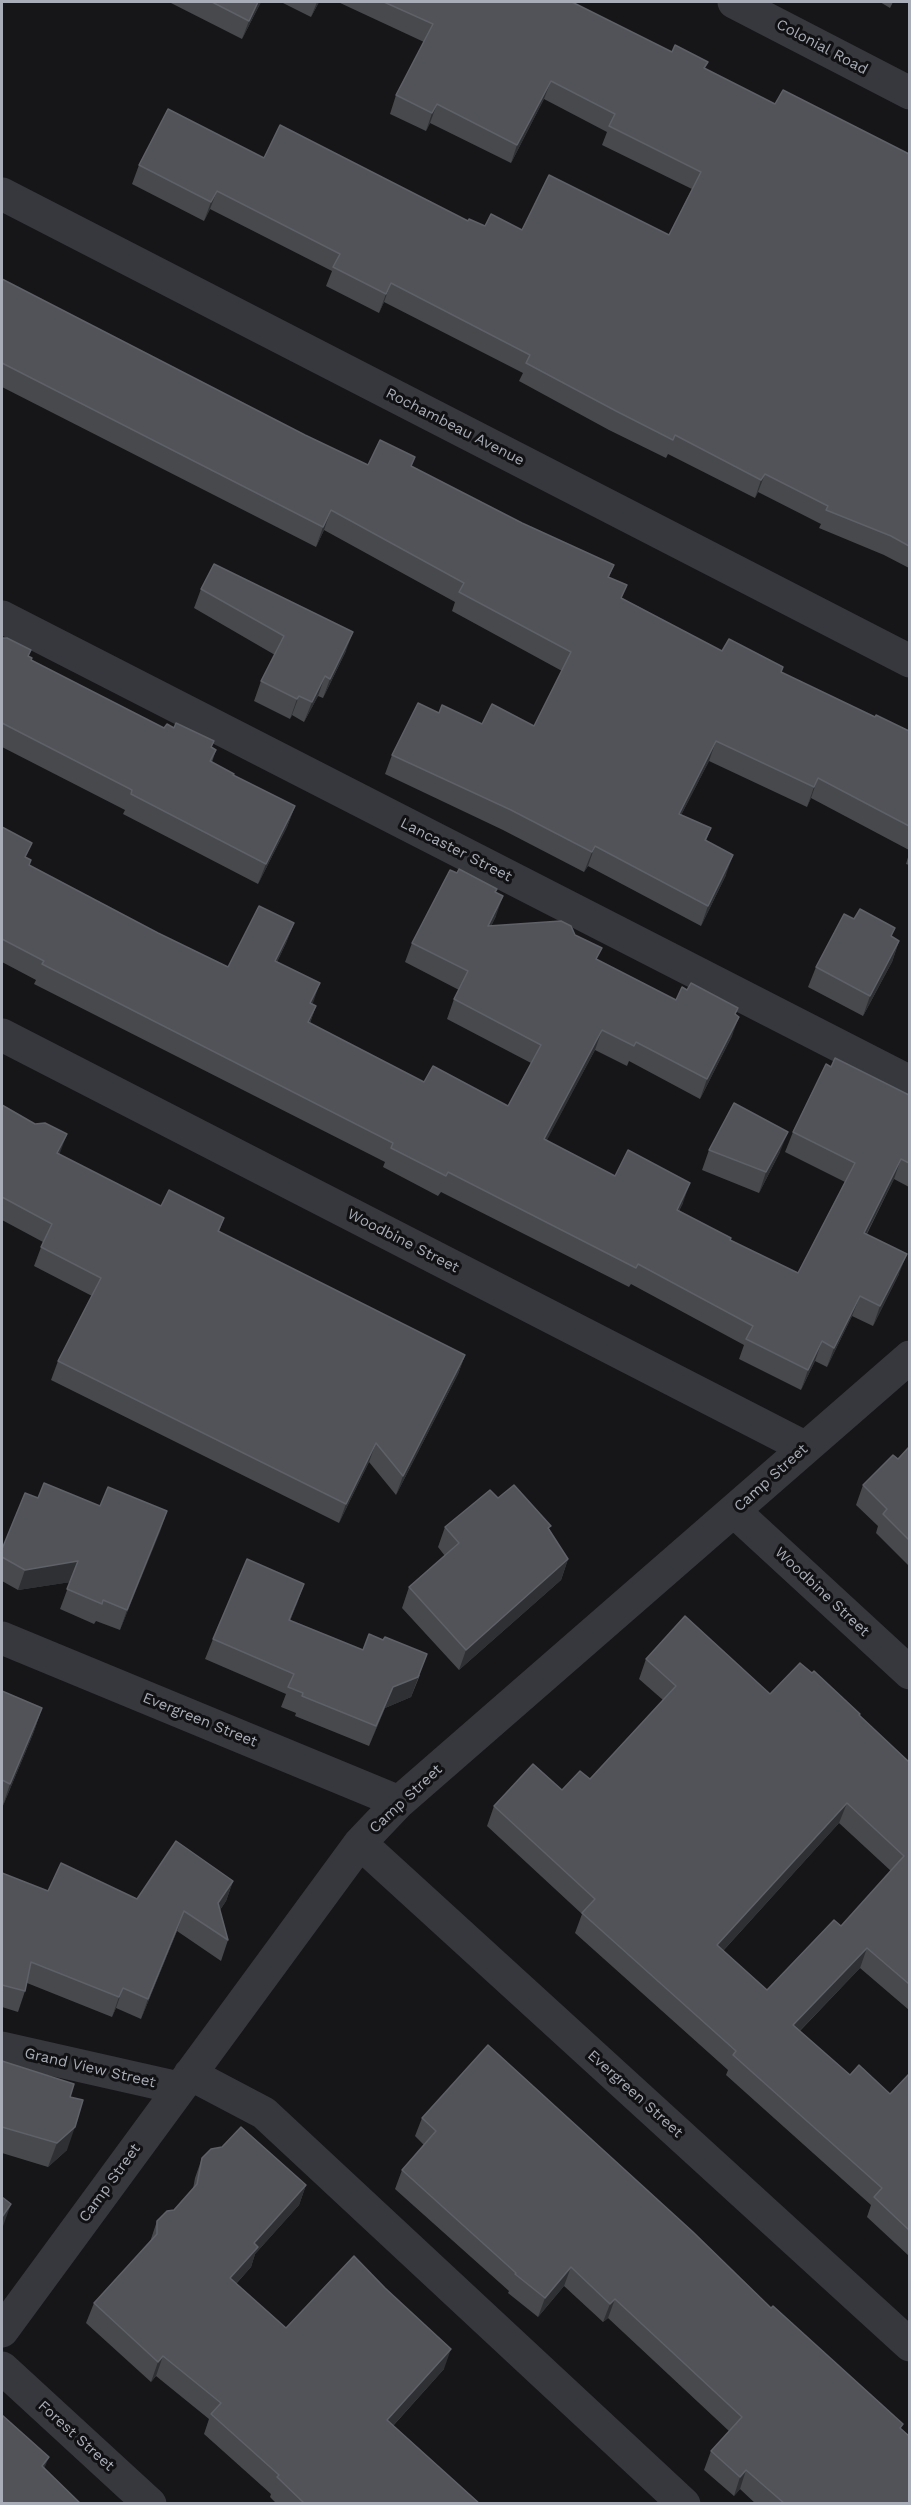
<!DOCTYPE html>
<html>
<head>
<meta charset="utf-8">
<style>
  body { margin:0 }
  #map { position:relative; width:911px; height:2505px; overflow:hidden; background:#161618; font-family:"Work Sans",sans-serif }
  canvas { display:block }
  .frame { position:absolute; inset:0; border:3px solid #a8adb8; pointer-events:none }
</style>
</head>
<body>
<div id="map">
<canvas width="911" height="2505"></canvas>
<div class="frame"></div>
</div>
<script>
const ctx = document.querySelector('canvas').getContext('2d');
ctx.lineJoin = 'round';
function stroke(path, color, width, dash) { ctx.strokeStyle = color; ctx.lineWidth = width; ctx.lineCap = dash ? 'butt' : 'round'; ctx.setLineDash(dash || []); ctx.stroke(path); }
function paint(path, color) { ctx.fillStyle = color; ctx.fill(path, 'evenodd'); }
function label(font, color, halo, rows, align = 'center') {
  ctx.font = font + ' "Work Sans",sans-serif'; ctx.lineWidth = 6; ctx.setLineDash([]); ctx.textBaseline = 'middle'; ctx.strokeStyle = halo; ctx.fillStyle = color; for (const [text, x, y, turn = 0] of rows) {
    ctx.save(); ctx.translate(x, y); ctx.rotate((+turn || 0) * Math.PI / 180); ctx.textAlign = isNaN(turn) ? turn : align; if (halo) ctx.strokeText(text, 0, 0); ctx.fillText(text, 0, 0); ctx.restore();
  }
}
stroke(new Path2D(`
  M734,2l176,91
  M2,194l908,467
  M2,617l908,465
  M2,1035l802,412
  M734,1511l176,162
  M2,1638l397,164
  M360,1843l550,502
  M2,2048l177,40
  M190,2074l74,39 420,391
  M2,2331l358,-488 39,-41 511,-445
  M2,2368l148,136`), '#37383d', 33);
paint(new Path2D(`
  M169,2h92l-19,37z
  M281,2h38l-8,15z
  M338,2h234l203,102 134,50v414l-25,-13 -65,-27 2,-4 -63,-32 -3,6 -87,-44 -2,4 -57,-28 -90,-49 4,-8 -139,-71 -5,11 -53,-27 6,-15 -122,-62 -6,12 -72,-37 7,-19 125,-7 221,68 37,4 147,5 23,-46 -90,-44 5,-13 -63,-33 -33,64 -81,-40 -4,8 -36,-17 6,-19 28,-53z
  M880,2h13l-3,6z
  M2,279l303,156 63,30 44,2 110,56 92,42 -5,12 13,21 100,53 59,21 94,45 34,14v119l-98,-52 -4,9 -98,-46 -28,54 30,13 -5,13 20,34 -25,51 -113,-60 -4,6 -81,-42 -118,-56 7,-19 47,-42 43,11 52,2 28,-55 -110,-60 3,-9 -131,-72 -8,17 -314,-160z
  M201,589l145,62 -23,47 -5,-2 -14,26 -12,-7 -2,4 -36,-18 7,-20 14,-26 -81,-47z
  M2,638l26,18 3,5 133,67 52,22 -4,12 21,14 62,30 -8,21 -29,57 -135,-70 2,-4 -123,-63z
  M2,827l25,31 2,7 129,68 70,34 66,-44 -8,20 -9,19 35,42 4,2 -6,17 114,59 84,24 23,-43 -84,-44 7,-20 5,-9 -54,-28 7,-19 83,-51 1,24 -5,10 84,9 23,25 78,40 60,14 -4,22 -32,63 -71,-38 -2,5 -32,-16 -49,91 69,35 68,27 -4,8 51,29 68,33 47,-91 -60,-30 8,-20 38,-65 78,28v92l-15,-8 -27,55 32,40 -26,52 -21,-10 -25,51 -12,-6 -14,29 -62,-31 5,-14 -113,-61 -2,3 -188,-95 -3,4 -55,-29 2,-5 -351,-178 2,-4 -34,-18z
  M909,854v11l-3,-1z
  M854,919l38,18 7,4 -7,21 -29,54 -55,-29 8,-20z
  M2,1105l57,49 102,52 63,12 -5,14 246,123 -7,19 -62,121 -27,-33 -30,61 -288,-143 7,-19 34,-65 -58,-30 9,-24 -41,-22z
  M709,1150l71,2 -21,41 -57,-23z
  M909,1447v119l-33,-33 2,-7 -22,-21 7,-20 35,-26z
  M38,1498l62,8 67,5 -47,119 -24,-9 -2,3 -34,-15 10,-27 -52,8 -16,-9v-32z
  M498,1498l51,32 19,29 -7,21 -102,90 -57,-62 7,-21 36,-31 -7,-9 7,-20z
  M304,1584l-14,37 130,54 -9,22 -26,11 -16,38 -74,-30 1,-3 -15,-6 5,-13 -81,-35 8,-20z
  M646,1659l124,35 89,22 50,46v248l-49,-42 -60,63 50,44 40,19 19,-20v182l-42,-39 4,-12 -145,-130 2,-5 -153,-137 7,-19 -95,-88 7,-20 68,-16 28,-11 73,-79 -24,-21zM839,1823l52,48 -50,55 -74,64 -44,-39z
  M2,1691l40,17 -9,26 -31,74z
  M2,1873l46,18 89,8 96,-18 -7,20 -6,9 8,30 -7,21 -44,-30 -36,88 -25,-11 -4,9 -85,-34 -2,8 -7,21 -16,-5z
  M2,2061l68,36 -3,53 -19,17 -46,-14z
  M422,2118l349,190 130,122 8,74h-153l-16,-15 -6,7 -30,-26 7,-19 18,-20 -121,-113 -5,4 -39,-36 -26,31 -30,-24 1,-2 -114,-102 7,-19 22,-25 -9,-9z
  M202,2158l104,27 -7,20 -44,49 -4,13 -15,17 50,44 158,41 -51,57 87,78h-203l-7,-7 1,-3 -67,-60 5,-15 -53,-43 -5,6 -65,-59 8,-20 56,-61 7,-21 17,-11 19,-21 2,-11z`), '#47494d');
paint(new Path2D(`
  M258,2h3l-19,37 7,-18z
  M317,2h2l-8,15z
  M551,81l-7,18 -33,64 6,-18z
  M437,104l-7,19 -4,8 6,-18z
  M217,191l-7,18 -6,12 7,-19z
  M391,283l-7,19 -5,11 7,-19z
  M765,474l-7,18 -3,6 6,-18z
  M331,510l-7,20 -8,17 7,-20z
  M353,632l-7,19 -23,47 7,-19z
  M325,676l-7,20 -14,26 8,-20z
  M299,696l-7,19 -2,4 7,-20z
  M716,741l-7,20 -37,72 7,-19z
  M818,778l-7,20 -4,9 7,-20z
  M295,806l-8,21 -29,57 8,-20z
  M595,846l-7,20 -4,6 8,-20z
  M733,855l-7,20 -25,51 7,-20z
  M503,896l-7,20 -15,30 7,-20z
  M294,923l-8,20 -18,38 7,-20z
  M899,941l-7,21 -29,54 7,-20z
  M320,983l-7,20 -10,20 7,-20z
  M316,1006l-7,19 -1,-3z
  M739,1017l-7,19 -32,63 7,-20z
  M602,1030l-7,20 -58,109 7,-20z
  M788,1132l-8,20 -21,41 7,-21z
  M67,1134l-7,19 -10,19 7,-19z
  M901,1159l-7,20 -37,73 7,-19z
  M690,1183l-7,20 -14,26 8,-19z
  M907,1254l-8,20 -26,52 7,-20z
  M860,1296l-8,20 -25,51 7,-19z
  M822,1341l-7,20 -14,29 7,-20z
  M465,1355l-7,19 -62,121 7,-19z
  M376,1443l-7,19 -30,61 7,-19z
  M167,1511l-7,21 -40,98 7,-20z
  M568,1559l-7,21 -102,90 7,-20z
  M78,1561l-7,21 -53,8 7,-20z
  M304,1584l-7,20 -16,37 8,-21z
  M427,1654l-16,43 -26,11 -16,38 24,-59z
  M42,1708l-9,26 -31,74 8,-24z
  M847,1803l-8,20 -129,142 7,-20z
  M233,1881l-7,20 -15,22 7,-20z
  M184,1911l-7,20 -36,88 7,-20z
  M867,1948l-7,20 -74,77 7,-20z
  M123,1988l-7,20 -4,9 7,-20z
  M75,2127l-8,23 -19,17 9,-24z
  M306,2185l-7,20 -44,49 -4,13 -28,31 7,-20 24,-35z
  M11,2204l-9,25v-12z
  M571,2267l-7,19 -26,31 7,-19z
  M615,2299l-7,19 -5,4 7,-18z
  M451,2349l-7,20 -64,71 7,-20z
  M163,2356l-7,20 -5,6 7,-20z
  M49,2457l-9,22 2,-13z
  M746,2470l-6,19 -6,7 6,-19z`), '#2f3033');
const building = new Path2D(`
  M212,2h46l-9,19z
  M384,2h188l100,50 3,-7 33,17 -4,6 71,36 8,-14 126,64v392l-18,-10 -65,-26 2,-4 -63,-32 -4,6 -86,-45 -2,5 -57,-29 -90,-48 4,-8 -139,-72 -5,11 -53,-27 7,-13 -123,-63 -6,11 -72,-37 29,-56 96,49 16,-33 188,96 1,-2 16,7 6,-12 31,16 27,-55 120,60 32,-63 -92,-46 6,-12 -64,-33 -34,64 -80,-41 -5,9 -36,-18 37,-71z
  M2,279l303,156 63,30 12,-25 35,17 -4,9 111,57 92,42 -6,12 19,8 -6,13 101,53 7,-12 54,28 -2,5 94,45 1,-2 33,16v95l-91,-48 -4,9 -98,-46 -37,73 32,14 -6,12 28,15 -25,51 -113,-60 -3,6 -81,-42 -119,-55 26,-52 21,10 3,-8 40,19 10,-20 42,22 37,-74 -112,-60 5,-9 -133,-73 -8,17 -321,-164z
  M214,564l139,68 -23,47 -5,-3 -13,26 -13,-6 -2,3 -36,-18 23,-45 -83,-47z
  M2,638h5l24,12 -3,6 4,2 -1,2 133,68 3,-4 7,4 2,-5 38,18 -3,6 5,3 -6,11 24,13 -1,1 62,31 -29,58 -135,-70 1,-4 -130,-67z
  M2,827l30,16 -7,14 6,3 -2,5 129,68 70,34 31,-61 35,17 -19,38 45,22 -10,20 6,3 -8,16 116,60 9,-16 75,40 33,-61 -87,-46 14,-28 -56,-28 38,-73 7,3 2,-4 38,20 -2,3 8,4 -15,30 73,-5 10,5 4,9 27,13 -6,11 80,41 6,-13 5,3 4,-7 47,25 -3,6 4,3 -32,62 -71,-37 -2,4 -32,-16 -58,109 71,37 13,-26 62,33 -13,27 54,28 -1,2 68,33 57,-110 -62,-31 33,-68 5,3 4,-9 74,37v68l-8,-4 -37,74 43,21 -27,52 -20,-10 -26,52 -12,-7 -14,29 -62,-31 7,-13 -115,-62 -2,4 -188,-96 -2,4 -55,-28 2,-5 -351,-179 2,-3 -42,-22z
  M860,909l35,19 -4,8 8,5 -29,55 -54,-29 28,-53 10,5z
  M734,1103l54,29 -22,40 -57,-22z
  M2,1105l33,19 10,-1 22,11 -10,19 104,53 8,-16 55,28 -6,13 247,124 -62,121 -27,-33 -30,61 -288,-143 43,-83 -60,-31 11,-23 -50,-27z
  M909,1447v93l-26,-26 4,-5 -24,-24 30,-30 5,4z
  M44,1483l56,23 8,-19 59,24 -40,99 -24,-10 -1,4 -35,-15 11,-28 -53,9 -23,-13v-8l23,-56 13,5z
  M514,1485l37,41 -3,2 20,31 -102,91 -57,-63 50,-44 -14,-16 45,-37 8,8z
  M247,1559l57,25 -15,36 74,30 6,-16 14,6 2,-3 42,17 -9,23 -25,10 -17,39 -74,-30 1,-3 -15,-6 6,-13 -81,-35z
  M685,1616l85,78 30,-31 12,10 2,-2 46,43 -1,1 50,47v222l-42,-36 -74,77 57,50 9,-10 31,29 19,-20v156l-35,-33 8,-9 -149,-133 3,-4 -154,-138 13,-14 -101,-93 39,-42 29,26 18,-19 10,8 86,-93 -30,-27zM847,1803l57,53 -63,70 -7,-6 -67,70 -50,-45z
  M2,1691l40,17 -32,76 -8,-4z
  M176,1841l57,40 -15,22 10,37 -44,-29 -36,88 -25,-11 -4,9 -88,-35 -6,29 -23,-6v-112l46,18 13,-28 76,36z
  M488,2045l205,187 78,76 2,-2 130,118 -3,4 9,8v68h-124l-39,-34 -6,7 -29,-26 31,-34 -127,-118 -5,5 -39,-37 -26,31 -30,-24 1,-1 -114,-103 34,-39 -14,-13z
  M2,2061l72,23 -4,13 13,3 -8,27 -18,16 -55,-16z
  M241,2127l65,58 -52,58 4,4 -28,31 56,50 68,-72 31,32 66,61 -64,71 93,84h-175l-28,-27 2,-2 -68,-61 10,-11 -58,-47 -5,6 -64,-59 63,-69v-13l10,-10 7,-1 23,-26 5,-26 9,-9 11,-2z
  M2,2197l9,7 -9,13z
  M2,2415l47,42 -7,9 39,38h-79z`);
paint(building, '#525359');
stroke(building, '#5f6168', 1.5);
label('15px', '#a8adb8', '#111113', [
  ["Colonial Road",822,47,28],
  ["Rochambeau Avenue",455,427,27],
  ["Lancaster Street",456,850,27],
  ["Woodbine Street",403,1241,27],
  ["Camp Street",771,1478,-42],
  ["Woodbine Street",822,1592,43],
  ["Evergreen Street",200,1720,22],
  ["Camp Street",406,1799,-43],
  ["Grand View Street",90,2068,13],
  ["Evergreen Street",635,2094,42],
  ["Camp Street",110,2183,-54],
  ["Forest Street",76,2436,42]
]);
</script>
</body>
</html>
